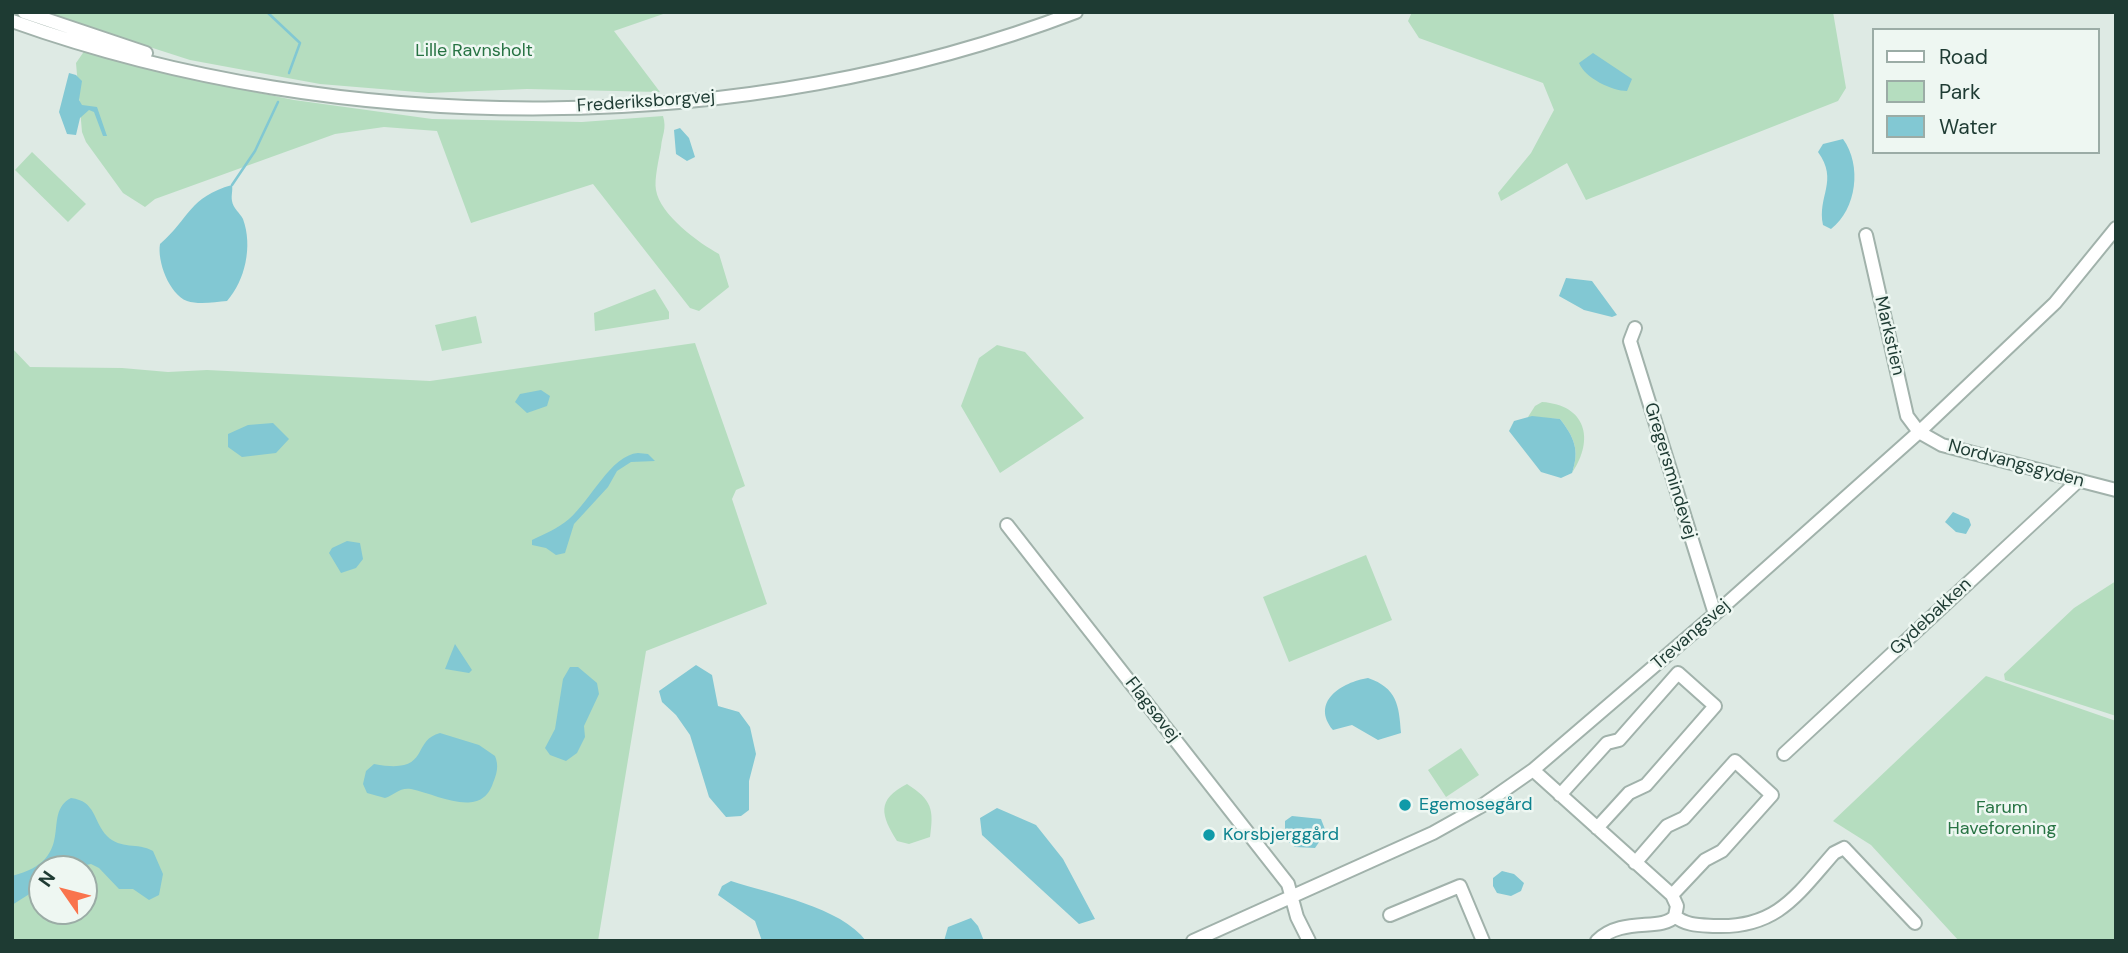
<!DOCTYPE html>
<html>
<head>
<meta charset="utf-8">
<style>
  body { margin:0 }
  #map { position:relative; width:2128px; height:953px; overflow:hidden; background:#deeae4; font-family:"DM Sans",sans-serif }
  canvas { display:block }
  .frame { position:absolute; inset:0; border:14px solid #1e3b33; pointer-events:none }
  .legend { position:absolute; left:1872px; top:28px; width:228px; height:126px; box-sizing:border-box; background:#eef7f2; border:2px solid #9baca6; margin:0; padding:9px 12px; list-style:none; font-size:21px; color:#1e3b33 }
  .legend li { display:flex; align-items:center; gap:14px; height:35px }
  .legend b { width:35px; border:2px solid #9baca6 }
  .north { position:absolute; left:28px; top:855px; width:70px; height:70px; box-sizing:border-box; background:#eef7f2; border:2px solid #9baca6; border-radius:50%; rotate:305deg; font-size:19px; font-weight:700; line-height:28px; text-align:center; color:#1e3b33 }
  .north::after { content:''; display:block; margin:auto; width:24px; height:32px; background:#f9744d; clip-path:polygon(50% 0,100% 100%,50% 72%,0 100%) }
</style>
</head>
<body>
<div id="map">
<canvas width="2128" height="953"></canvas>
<div class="frame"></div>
<ul class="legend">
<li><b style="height:9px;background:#fff"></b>Road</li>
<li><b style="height:19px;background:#b5ddbf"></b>Park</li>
<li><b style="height:19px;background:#82c8d3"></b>Water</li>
</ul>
<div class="north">N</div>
</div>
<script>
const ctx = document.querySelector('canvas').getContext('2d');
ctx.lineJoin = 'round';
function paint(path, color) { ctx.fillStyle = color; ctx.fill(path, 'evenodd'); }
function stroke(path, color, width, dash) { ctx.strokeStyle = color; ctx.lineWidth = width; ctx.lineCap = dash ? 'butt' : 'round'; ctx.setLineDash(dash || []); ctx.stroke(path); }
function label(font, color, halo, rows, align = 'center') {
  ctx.font = font + ' "DM Sans",sans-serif'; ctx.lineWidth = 5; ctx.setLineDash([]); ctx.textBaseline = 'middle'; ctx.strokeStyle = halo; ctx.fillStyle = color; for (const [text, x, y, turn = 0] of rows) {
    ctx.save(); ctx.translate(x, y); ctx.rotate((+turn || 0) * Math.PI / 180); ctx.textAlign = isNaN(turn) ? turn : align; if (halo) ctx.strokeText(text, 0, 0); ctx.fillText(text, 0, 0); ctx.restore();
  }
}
paint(new Path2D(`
  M41,12h628l-55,19 46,61 -133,-3 -98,4 -109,-9 -130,-24z
  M1412,12h421l13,76 -8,13 -252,99 -19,-37 -66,38 -3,-8 33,-40 23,-43 -11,-27 -124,-45 -11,-17z
  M85,50l87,25 122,25 138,19 150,3 81,-6c4,13 -1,19 -2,31 -2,12 -7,32 -5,43 4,25 43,53 63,64l10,33 -30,24 -9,-3 -97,-124 -122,39 -34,-92 -53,-4 -49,7 -180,65 -10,8 -22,-14 -37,-51 -4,-10 -6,-69z
  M32,152l54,52 -18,18 -53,-52z
  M655,289l14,23v7l-74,12 -1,-18z
  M476,316l6,27 -40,8 -7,-26z
  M695,343l50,143 -9,4 -4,9 35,105 -121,47 -48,290h-586v-593l18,19 92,1 46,4 39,-2 223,11zM42,869h42v42h-42z
  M997,345l28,7 59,66 -84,55 -39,-67 18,-48z
  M1542,402c44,3 53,37 30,71 8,-23 2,-36 -12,-54l-32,-2 7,-11z
  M1366,555l26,65 -103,42 -26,-65z
  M2116,581v135l-111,-36 -1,-6 70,-66z
  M1986,676l130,45v220h-157l-88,-96 -38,-24z
  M1461,748l18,27 -33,22 -18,-27z
  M907,784c25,16 27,25 23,53l-21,7 -12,-3c-16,-26 -21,-41 10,-57z`), '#b5ddbf');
paint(new Path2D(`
  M1593,53l39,26 -5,12c-15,0 -42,-13 -48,-28z
  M69,73l7,2 6,6 -3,19 3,5 15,2 10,29h-4l-9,-24 -5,-2 -9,8 -4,17 -9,-1 -8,-22z
  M680,128l9,10 6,19 -8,4 -11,-7 -2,-24z
  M1843,139c19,26 14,70 -12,90l-8,-4c-6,-29 16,-44 -5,-73l5,-8z
  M232,185c1,6 -1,10 0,16 1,7 8,12 11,18 10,27 2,62 -16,82 -12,1 -28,4 -40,0 -18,-7 -30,-40 -27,-57 30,-26 29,-47 72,-59z
  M1566,278l26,3 25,34 -5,2 -28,-7 -25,-14z
  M541,390l9,6 -3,10 -20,7 -12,-11 5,-8z
  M1532,416l28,3c14,18 20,31 12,54l-11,5 -20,-6 -32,-41 5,-10z
  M273,423l16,16 -13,14 -34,4 -14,-10v-13l20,-9z
  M638,453l10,1 7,7 -24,1 -14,9 -9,16 -34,37 -9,29 -9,2 -10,-7 -14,-3v-5c14,-7 25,-11 37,-21 22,-19 42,-64 69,-66z
  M1953,512l16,7 2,6 -5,9 -10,-2 -11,-10z
  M347,541l13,2 3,16 -7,9 -15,5 -12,-20 3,-5z
  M455,644l17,26 -3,3 -24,-4z
  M696,665l16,10 6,31 21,6 11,15 6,27 -7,27v29l-8,6 -15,1 -17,-20 -19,-62 -14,-20 -14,-13 -3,-11z
  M570,667h8l19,16 2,11 -15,32 1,11 -8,16 -11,8 -16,-6 -5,-7 10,-19 8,-50z
  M1368,678c29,10 31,27 33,55l-23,7 -26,-15 -19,5c-23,-28 9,-48 35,-52z
  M440,733l39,12 16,11c4,10 2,17 -2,27 -12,37 -56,11 -82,6 -11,-2 -17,6 -26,9l-18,-5 -4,-9 3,-13 8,-7c58,11 36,-23 66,-31z
  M71,798c25,3 22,23 36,38 14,14 30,6 46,15l10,23 -4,21 -10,5 -16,-11h-14l-20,-21 -8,-4 -24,5h-25v17l-30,19v-29c67,-17 28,-62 59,-78z
  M997,808l39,17 27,34 32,60 -16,5 -97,-89 -2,-17z
  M1292,816l29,3 5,13 -11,16 -20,-1 -10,-8v-18z
  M1502,871l12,3 10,9 -3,8 -10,5 -14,-3 -4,-7v-8z
  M731,881c40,13 110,26 135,60h-104l-7,-20 -37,-26 4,-9z
  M971,918l7,8 6,15h-40l4,-14z`), '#82c8d3');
stroke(new Path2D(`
  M267,12l33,31 -11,30
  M232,185l23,-34 23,-49`), '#82c8d3', 2.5);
const minor = new Path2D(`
  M24,12l122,41
  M12,21c333,119 734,117 1064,-9
  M1866,235l41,181 12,16 23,13 174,45
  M1635,328l-5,13 85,273
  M1007,525l281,359 9,33 12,24
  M1784,754l294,-273
  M1533,770l139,125 5,11 -2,10
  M1560,795l47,-52 12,-3 59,-67 37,33 -69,79 -17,8 -32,35
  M1635,863l32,-37 17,-8 51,-57 37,34 -50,56 -17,9 -33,35
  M1390,915l70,-29 23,55
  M1675,916c11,10 26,9 41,10 61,2 81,-31 118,-73l10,-5 71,75
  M1193,941l240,-108 50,-28 50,-35 182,-156 204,-182 136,-129 61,-75
  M1597,941c25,-25 65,-9 78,-25`);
stroke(minor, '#a1b2ab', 16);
stroke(minor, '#fff', 12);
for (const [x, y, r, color] of [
  [1405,805,7,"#0f9aa8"],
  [1209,835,7,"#0f9aa8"]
]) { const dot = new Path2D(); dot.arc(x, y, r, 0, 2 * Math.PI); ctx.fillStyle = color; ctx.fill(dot); stroke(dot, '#eef7f2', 2.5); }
label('18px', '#277343', '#eef7f2', [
  ["Lille Ravnsholt",474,51],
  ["Farum",2002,808],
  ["Haveforening",2002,829]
]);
label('18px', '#1e3b33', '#eef7f2', [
  ["Frederiksborgvej",646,102,-4],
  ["Markstien",1889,336,77],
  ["Nordvangsgyden",2016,464,15],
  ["Gregersmindevej",1670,471,73],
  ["Gydebakken",1931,617,-43],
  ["Trevangsvej",1691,635,-41],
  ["Flagsøvej",1152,710,52]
]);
label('18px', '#0d838f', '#eef7f2', [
  ["Egemosegård",1419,805],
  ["Korsbjerggård",1223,835]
], 'left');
</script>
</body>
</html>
